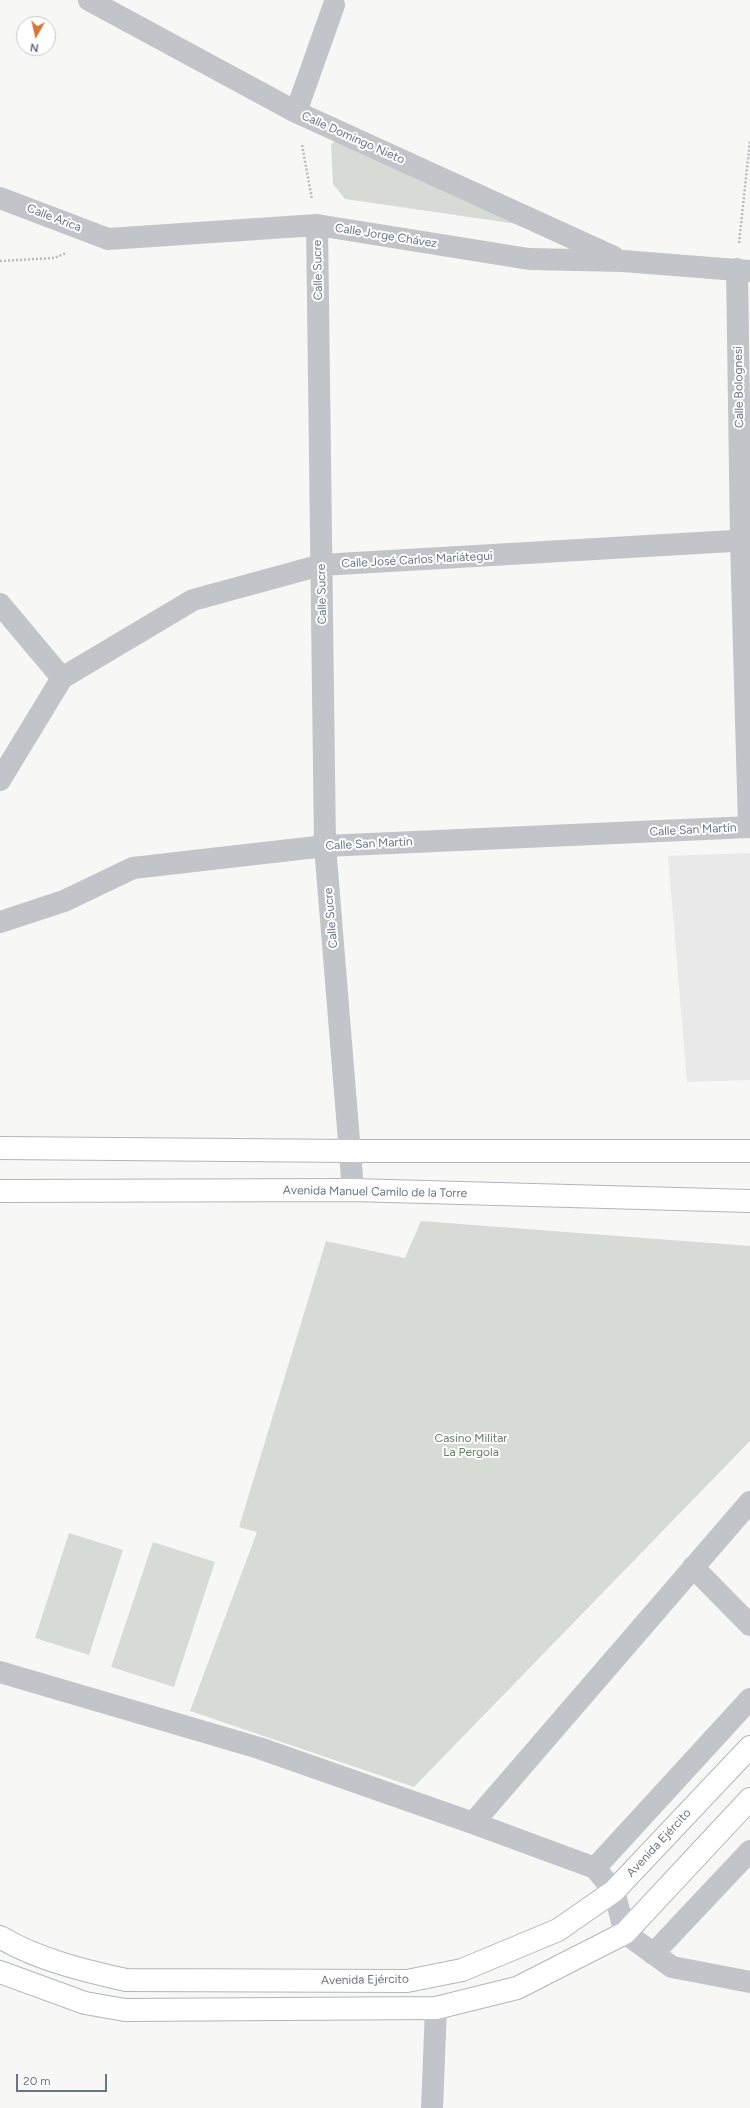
<!DOCTYPE html>
<html>
<head>
<meta charset="utf-8">
<style>
  body { margin:0 }
  #map { position:relative; width:750px; height:2108px; overflow:hidden; background:#f7f8f5; font-family:Figtree,sans-serif }
  canvas { display:block }
  .north { position:absolute; left:16px; top:16px; width:40px; height:40px; box-sizing:border-box; background:#fff; border:1px solid #c3c7ce; border-radius:50%; rotate:188deg; font-size:11px; font-weight:700; line-height:16px; text-align:center; color:#697484 }
  .north::after { content:''; display:block; margin:auto; width:14px; height:18px; background:#d67637; clip-path:polygon(50% 0,100% 100%,50% 72%,0 100%) }
  .scale { position:absolute; left:16px; top:2074px; width:91px; height:18px; box-sizing:border-box; border:2px solid #697484; border-top:0; padding-left:5px; font-size:12px; line-height:14px; white-space:nowrap; color:#697484; -webkit-text-stroke:3px #fff; paint-order:stroke }
</style>
</head>
<body>
<div id="map">
<canvas width="750" height="2108"></canvas>
<div class="north">N</div>
<div class="scale">20 m</div>
</div>
<script>
const ctx = document.querySelector('canvas').getContext('2d');
ctx.lineJoin = 'round';
function paint(path, color) { ctx.fillStyle = color; ctx.fill(path, 'evenodd'); }
function stroke(path, color, width, dash) { ctx.strokeStyle = color; ctx.lineWidth = width; ctx.lineCap = dash ? 'butt' : 'round'; ctx.setLineDash(dash || []); ctx.stroke(path); }
function label(font, color, halo, rows, align = 'center') {
  ctx.font = font + ' Figtree,sans-serif'; ctx.lineWidth = 4; ctx.setLineDash([]); ctx.textBaseline = 'middle'; ctx.strokeStyle = halo; ctx.fillStyle = color; for (const [text, x, y, turn = 0] of rows) {
    ctx.save(); ctx.translate(x, y); ctx.rotate((+turn || 0) * Math.PI / 180); ctx.textAlign = isNaN(turn) ? turn : align; if (halo) ctx.strokeText(text, 0, 0); ctx.fillText(text, 0, 0); ctx.restore();
  }
}
paint(new Path2D(`
  M750,853v227l-63,2 -19,-226z`), '#e8e9e8');
paint(new Path2D(`
  M341,138l183,87 -179,-26 -12,-15 -2,-40z
  M421,1221l329,25v195l-336,346 -224,-76 67,-179 -18,-5 87,-286 79,17z
  M69,1533l54,17 -34,105 -54,-17z
  M153,1542l62,20 -41,125 -63,-20z`), '#d6dcd5');
const major = new Path2D(`
  M0,1148l351,3h399
  M0,1191l353,-1 397,11
  M0,1937c36,22 85,34 126,43l281,1 55,-11 96,-40 56,-39 136,-144
  M0,1972l85,31 40,7 311,-2 81,-20 108,-55 125,-134`);
stroke(major, '#b2b6bb', 24);
stroke(new Path2D(`
  M302,145l10,54
  M739,243l11,-103
  M0,261l54,-3 12,-5`), '#b9bbbe', 2.5, [2, 2]);
stroke(new Path2D(`
  M89,0l207,112 318,145
  M296,112l38,-107
  M0,198l108,41 209,-14 212,34 94,2 127,10
  M317,225l8,621 28,344
  M737,269l4,272 8,286
  M0,604l62,74
  M0,780l62,-102 131,-78 128,-35 429,-25
  M0,922l64,-21 69,-33 192,-22 425,-19
  M693,1567l57,58
  M0,1672l259,76 214,75 122,45 19,23 11,42 47,34 78,15
  M473,1823l277,-321
  M595,1868l155,-169
  M653,1954l97,-103
  M432,2108l4,-100`), '#c1c4c8', 22);
stroke(major, '#fff', 22);
label('12px', '#697484', '#fff', [
  ["Calle Domingo Nieto",353,138,24],
  ["Calle Arica",54,218,21],
  ["Calle Jorge Chávez",386,236,9],
  ["Calle Sucre",318,270,-91],
  ["Calle Bolognesi",739,387,-91],
  ["Calle José Carlos Mariátegui",417,560,-3],
  ["Calle Sucre",322,594,-91],
  ["Calle San Martín",693,830,-3],
  ["Calle San Martín",369,844,-3],
  ["Calle Sucre",331,918,-95],
  ["Avenida Manuel Camilo de la Torre",375,1192,1],
  ["Avenida Ejército",659,1843,-47],
  ["Avenida Ejército",365,1980,-1]
]);
label('12px', '#687b67', '#fff', [
  ["Casino Militar",471,1438],
  ["La Pergola",471,1452]
]);
</script>
</body>
</html>
